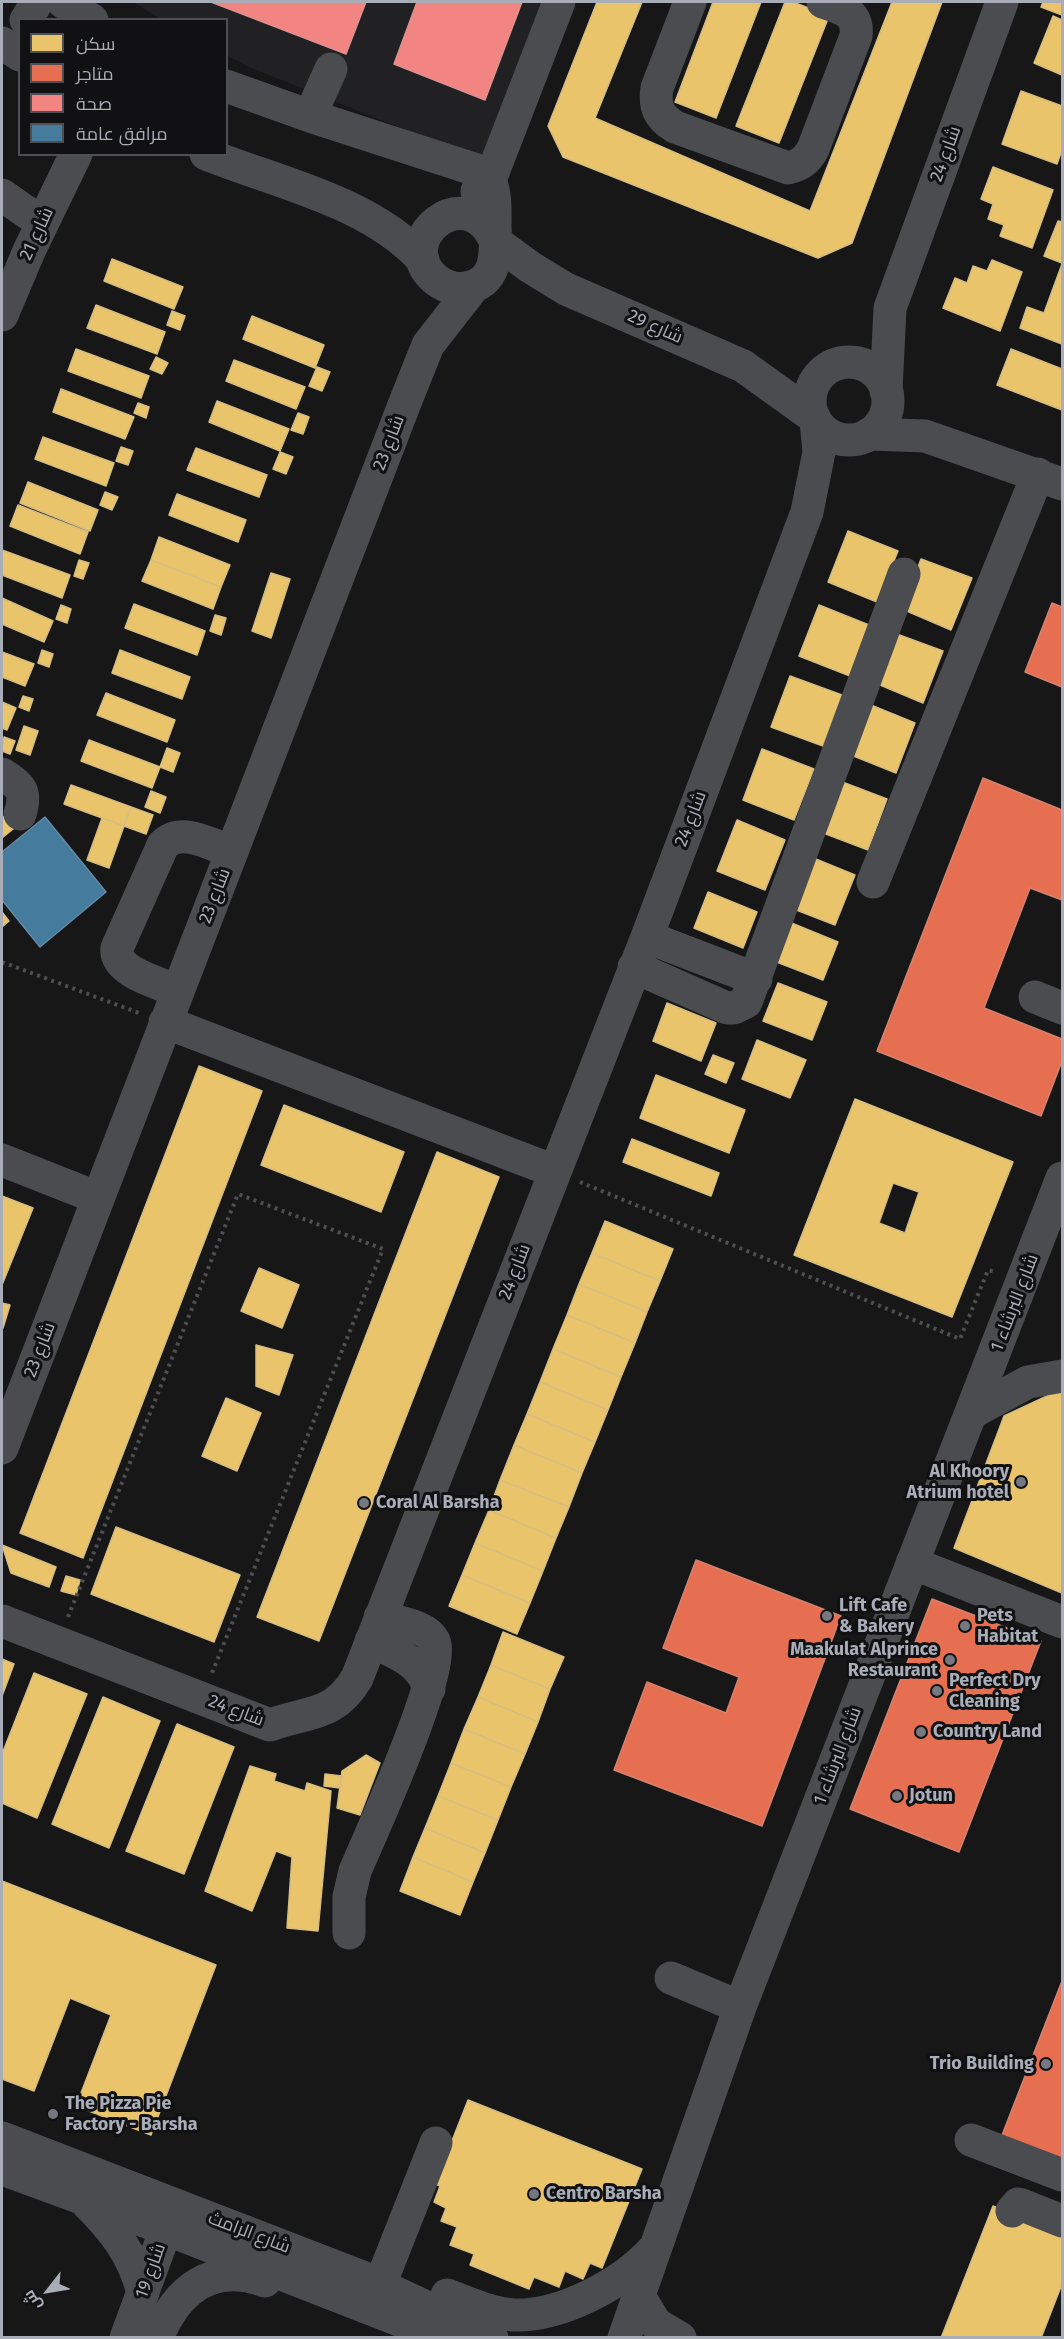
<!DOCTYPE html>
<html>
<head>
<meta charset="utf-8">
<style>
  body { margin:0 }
  #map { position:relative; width:1064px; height:2339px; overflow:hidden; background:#171717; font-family:"Fira Sans",Cairo,sans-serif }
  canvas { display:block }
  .frame { position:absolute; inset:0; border:3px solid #a8adb8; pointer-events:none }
  .legend { position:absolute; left:18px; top:18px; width:210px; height:138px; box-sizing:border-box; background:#111113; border:2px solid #4d4f55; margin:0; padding:8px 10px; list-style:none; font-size:18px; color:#a8adb8 }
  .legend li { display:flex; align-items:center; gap:12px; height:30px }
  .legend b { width:30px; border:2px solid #4d4f55 }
  .north { position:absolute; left:18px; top:2261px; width:60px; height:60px; -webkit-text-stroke:4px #111113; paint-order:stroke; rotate:239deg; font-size:16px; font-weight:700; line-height:24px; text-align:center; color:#a8adb8 }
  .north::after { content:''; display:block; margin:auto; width:21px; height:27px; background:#a8adb8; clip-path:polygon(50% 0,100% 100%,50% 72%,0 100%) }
</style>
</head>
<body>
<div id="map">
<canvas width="1064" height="2339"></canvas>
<div class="frame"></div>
<ul class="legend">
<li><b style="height:16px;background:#e9c46a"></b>سكن</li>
<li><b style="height:16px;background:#e76f51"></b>متاجر</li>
<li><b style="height:16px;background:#f28482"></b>صحة</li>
<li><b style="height:16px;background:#457b9d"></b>مرافق عامة</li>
</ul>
<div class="north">ش</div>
</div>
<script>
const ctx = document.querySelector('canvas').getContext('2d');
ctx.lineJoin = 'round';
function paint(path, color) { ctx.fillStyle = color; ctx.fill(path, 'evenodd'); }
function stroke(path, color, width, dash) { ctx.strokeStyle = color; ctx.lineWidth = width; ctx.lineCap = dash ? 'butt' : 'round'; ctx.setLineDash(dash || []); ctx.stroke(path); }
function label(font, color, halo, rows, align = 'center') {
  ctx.font = font + ' "Fira Sans",Cairo,sans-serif'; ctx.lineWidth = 6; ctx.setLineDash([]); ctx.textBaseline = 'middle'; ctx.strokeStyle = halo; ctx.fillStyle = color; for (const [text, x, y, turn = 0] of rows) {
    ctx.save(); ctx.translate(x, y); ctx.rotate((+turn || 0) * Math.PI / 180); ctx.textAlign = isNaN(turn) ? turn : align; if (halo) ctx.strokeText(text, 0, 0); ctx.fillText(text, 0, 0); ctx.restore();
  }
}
paint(new Path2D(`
  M133,2h414l-64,159 -234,-94 -22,-12 -1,-35 -66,-1z`), '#212123');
const homes = new Path2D(`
  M597,2h45l-47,116 215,93 82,-209h50l-90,241 -34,15 -255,-101 -15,-31z
  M713,2h48l-45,116 -41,-16z
  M785,2h8l36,14 -50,127 -43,-17z
  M1043,2h19v13l-21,-8z
  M1053,16l9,4v55l-28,-12z
  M1021,91l41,15v44l-5,14 -55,-20z
  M993,167l60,23 -21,58 -32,-12 4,-11 -16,-6 5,-15 -12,-5z
  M1058,221l4,1v41l-18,-7z
  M112,259l71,28 -9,22 -70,-28z
  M992,260l30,12 -22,59 -57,-23 12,-30 12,5 6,-17 14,5z
  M1062,264v80l-42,-16 7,-21 17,6z
  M96,305l69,27 -8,22 -70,-26z
  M172,311l13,5 -5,14 -13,-5z
  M252,316l72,29 -9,23 -72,-29z
  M76,349l73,27 -8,22 -73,-27z
  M1011,349l51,20v41l-65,-25z
  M156,357l12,6 -6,11 -12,-5z
  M234,360l71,27 -9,22 -70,-28z
  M317,367l13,5 -8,19 -13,-5z
  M61,389l73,28 -9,22 -72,-27z
  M217,401l72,28 -9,22 -71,-29z
  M138,403l11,4 -3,11 -12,-5z
  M298,413l11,4 -6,17 -12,-4z
  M43,437l71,26 -8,23 -71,-27z
  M121,447l12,4 -5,14 -12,-4z
  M196,448l71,27 -8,22 -72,-27z
  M280,452l13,5 -7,17 -13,-5z
  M28,482l70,28 -8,21 -70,-28z
  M105,492l13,5 -6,13 -12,-5z
  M177,494l69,26 -8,22 -69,-27z
  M18,505l70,27 -8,22 -70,-28z
  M848,531l50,20 -21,51 -49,-20z
  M159,537l71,28 -9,22 -70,-27z
  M2,550l68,25 -8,23 -60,-23z
  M921,559l51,19 -21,52 -49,-21z
  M79,560l10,3 -6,16 -9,-3z
  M151,560l70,27 -8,22 -71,-28z
  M271,573l19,6 -19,59 -19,-7z
  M2,598l51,23 -9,21 -42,-18z
  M134,604l71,27 -8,24 -72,-27z
  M61,605l10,4 -4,14 -11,-4z
  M819,605l50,20 -19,51 -51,-20z
  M215,615l11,3 -5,17 -11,-4z
  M894,633l49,18 -20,52 -50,-21z
  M42,650l11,4 -4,13 -11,-4z
  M120,650l70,27 -8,22 -70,-26z
  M2,652l32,12 -9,22 -23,-9z
  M790,676l52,19 -19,51 -52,-19z
  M106,693l69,27 -8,22 -70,-27z
  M23,696l10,3 -4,12 -10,-4z
  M2,702l14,6 -9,22 -5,-2z
  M866,703l49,20 -19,50 -50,-20z
  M24,726l14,5 -8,24 -14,-5z
  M4,737l11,4 -5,13 -8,-3z
  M89,740l71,27 -8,21 -71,-27z
  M167,748l13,5 -7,19 -13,-5z
  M762,749l52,20 -20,51 -51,-20z
  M837,780l50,19 -19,51 -50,-19z
  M71,785l60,22 -7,19 -60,-22z
  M151,791l15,6 -6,16 -15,-6z
  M131,807l22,8 -7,19 -22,-8z
  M8,813l10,12 -16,13v-20z
  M102,818l22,8 -15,42 -22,-8z
  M737,820l48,20 -20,50 -48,-19z
  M806,855l49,20 -20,50 -49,-19z
  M708,892l49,20 -14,36 -49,-20z
  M2,912l7,9 -7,6z
  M789,922l49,20 -15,38 -49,-19z
  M778,983l49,19 -15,38 -49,-19z
  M667,1003l49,20 -15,38 -48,-20z
  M757,1040l49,20 -16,38 -48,-19z
  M713,1055l21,8 -8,20 -21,-9z
  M199,1066l63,25 -179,467 -63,-25z
  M656,1075l89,35 -16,43 -89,-35z
  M855,1099l158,63 -61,155 -158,-62zM893,1183l26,9 -14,41 -26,-10z
  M284,1105l120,47 -23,60 -120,-47z
  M632,1139l87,34 -8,23 -88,-34z
  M437,1152l62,25 -180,464 -62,-24z
  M2,1196l31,12 -31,77z
  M605,1221l68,28 -13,32 -68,-28z
  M592,1253l68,28 -13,31 -68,-28z
  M259,1268l40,17 -17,43 -41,-17z
  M579,1284l68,28 -12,31 -68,-28z
  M2,1303l8,2 -7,23 -1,-1z
  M567,1315l68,28 -14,34 -68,-28z
  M256,1345l37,10 -14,40 -23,-9z
  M553,1349l68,28 -13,33 -68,-28z
  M540,1382l68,28 -13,32 -68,-28z
  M1062,1389v204l-108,-45 50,-132z
  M226,1398l35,15 -24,58 -35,-15z
  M527,1414l68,28 -13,31 -68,-28z
  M514,1445l68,28 -13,34 -69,-27z
  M500,1480l69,27 -13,31 -67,-28z
  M489,1510l67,28 -13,33 -68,-28z
  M116,1527l124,48 -26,67 -123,-48z
  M475,1543l68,28 -13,32 -68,-28z
  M2,1545l54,22 -7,20 -38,-14z
  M462,1575l68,28 -13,31 -68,-28z
  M66,1576l14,4 -4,15 -15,-4z
  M503,1632l61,25 -14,32 -59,-24z
  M2,1659l12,5 -12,32z
  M491,1665l59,24 -12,33 -60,-25z
  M34,1673l53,21 -50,124 -35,-15v-49z
  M103,1697l57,24 -51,127 -57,-24z
  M478,1697l60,25 -13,32 -61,-25z
  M177,1724l57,23 -50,127 -58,-23z
  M464,1729l61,25 -14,33 -60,-24z
  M366,1755l14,8 -20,52 -23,-7 5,-37z
  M451,1763l60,24 -13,33 -60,-24z
  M250,1766l26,8 -2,7 31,10 2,-8 24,8 -13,140 -31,-3 5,-71 -16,-6 -24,60 -47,-20z
  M325,1774l17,2 -2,12 -16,-2z
  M438,1796l60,24 -13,33 -60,-25z
  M425,1828l60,25 -12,29 -60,-25z
  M413,1857l60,25 -13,33 -60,-24z
  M2,1881l214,84 -65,170 -75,-29 35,-91 -41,-17 -36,93 -32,-12z
  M468,2100l174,69 -40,99 -12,-5 -7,16 -18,-8 -6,16 -25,-10 -5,12 -59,-24 4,-11 -24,-9 7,-18 -16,-6 5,-13 -12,-6 6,-16 -5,-2z
  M993,2206l69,27v51l-21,54h-100z`);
paint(homes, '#e9c46a');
stroke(homes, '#d6bd81', 1.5);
const shops = new Path2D(`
  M1052,603l10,4v80l-37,-15z
  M983,778l79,32v90l-32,-12 -46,120 78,31v22l-21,55 -164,-65z
  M696,1560l145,56 -79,210 -148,-56 33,-88 79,31 13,-36 -76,-29z
  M932,1599l109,42 -82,211 -109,-43z
  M1062,1981v191l-65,-24z`);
paint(shops, '#e76f51');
stroke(shops, '#d48270', 1.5);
const health = new Path2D(`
  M211,2h155l-20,52z
  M417,2h105l-37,98 -91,-36z`);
paint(health, '#f28482');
stroke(health, '#dc9092', 1.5);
const public = new Path2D(`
  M45,817l61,75 -66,55 -38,-47v-48z`);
paint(public, '#457b9d');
stroke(public, '#638aa5', 1.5);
stroke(new Path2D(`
  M2,962l137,51
  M580,1182l380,157 28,-69 7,2
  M68,1617l170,-423 145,55 -171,424`), '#4d4e52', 4, [3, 4.5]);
stroke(new Path2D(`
  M63,2l29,18
  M690,2l-33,86c-3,19 2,29 18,39l113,41c13,-3 19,-8 25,-19l43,-113c3,-24 -15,-28 -33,-34
  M26,20l11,-18
  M2,43l18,12
  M226,86l84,30 182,59
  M310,116l21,-47
  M206,154c72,29 163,47 217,106
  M490,180c6,15 5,29 5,46 1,25 4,57 -30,62 -10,2 -22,-2 -30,-9 -44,-38 30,-102 60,-39
  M477,191l13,-11 69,-178
  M2,195l40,28
  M496,242l34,25 36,22 177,77 71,51
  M2,315l27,-64 47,-97
  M810 401a39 39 0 1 1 78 0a39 39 0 1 1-78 0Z
  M886,391l4,-83 112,-306
  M869,434l56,2 137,48
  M2,774c19,11 25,18 18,40
  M873,882l165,-408
  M647,937l109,42
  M634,967l93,41h7l12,-6 158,-428
  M178,991c-19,-8 -64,-19 -61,-43l46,-103c19,-19 48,0 69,7
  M1035,997l27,11
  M165,1022l389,149
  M2,1160l96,38
  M973,1412l55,-30 34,-6
  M2,1448l404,-1048 22,-55 46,-59
  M912,1563l150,59
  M2,1621l268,104c38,-14 64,-8 87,-47l290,-741 160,-425 12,-60 -3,-31
  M371,1641c24,12 51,20 58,48
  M349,1933v-36l6,-26c15,-35 93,-205 79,-230 -8,-16 -38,-19 -54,-24
  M671,1978l69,29
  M2,2138l360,139 130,61
  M971,2140l91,35
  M2,2169l164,60 274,107
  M87,2203c27,27 46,51 56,90
  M1012,2211l6,-7 4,1 40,16
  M383,2277l53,-134
  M447,2295c21,8 43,18 66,20 47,2 109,-31 140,-65
  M639,2296l17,28 24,14
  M126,2338l47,-128
  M157,2338c20,-49 55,-77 108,-57
  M624,2338l116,-331 322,-829`), '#4b4c50', 33);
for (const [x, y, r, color] of [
  [1021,1482,6,"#757880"],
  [364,1503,6,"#757880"],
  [827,1616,6,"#757880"],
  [965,1626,6,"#757880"],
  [950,1660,6,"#757880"],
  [937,1691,6,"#757880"],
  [921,1732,6,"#757880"],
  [897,1796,6,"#757880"],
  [1046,2064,6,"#757880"],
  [53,2114,6,"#757880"],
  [534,2194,6,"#757880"]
]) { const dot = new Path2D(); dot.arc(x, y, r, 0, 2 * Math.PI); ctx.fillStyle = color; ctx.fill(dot); stroke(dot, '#111113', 2); }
label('18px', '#a8adb8', '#111113', [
  ["شارع 24",946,154,-70],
  ["شارع 21",37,234,-65],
  ["شارع 29",655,327,24],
  ["شارع 23",389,443,-69],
  ["شارع 24",691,819,-69],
  ["شارع 23",215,896,-69],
  ["شارع 24",515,1272,-69],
  ["شارع البرشاء 1",1015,1303,-69],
  ["شارع 23",40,1350,-69],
  ["شارع 24",236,1711,21],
  ["شارع البرشاء 1",838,1756,-69],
  ["شارع الرامث",249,2233,21],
  ["شارع 19",151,2271,-70]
]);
label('bold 18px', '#a8adb8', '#111113', [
  ["Al Khoory",1009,1472,"right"],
  ["Atrium hotel",1009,1493,"right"],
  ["Coral Al Barsha",376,1503],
  ["Lift Cafe",839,1606],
  ["& Bakery",839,1627],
  ["Pets",977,1616],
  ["Habitat",977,1637],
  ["Maakulat Alprince",938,1650,"right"],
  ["Restaurant",938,1671,"right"],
  ["Perfect Dry",949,1681],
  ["Cleaning",949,1702],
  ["Country Land",933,1732],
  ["Jotun",909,1796],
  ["Trio Building",1034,2064,"right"],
  ["The Pizza Pie",65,2104],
  ["Factory - Barsha",65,2125],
  ["Centro Barsha",546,2194]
], 'left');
</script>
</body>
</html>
